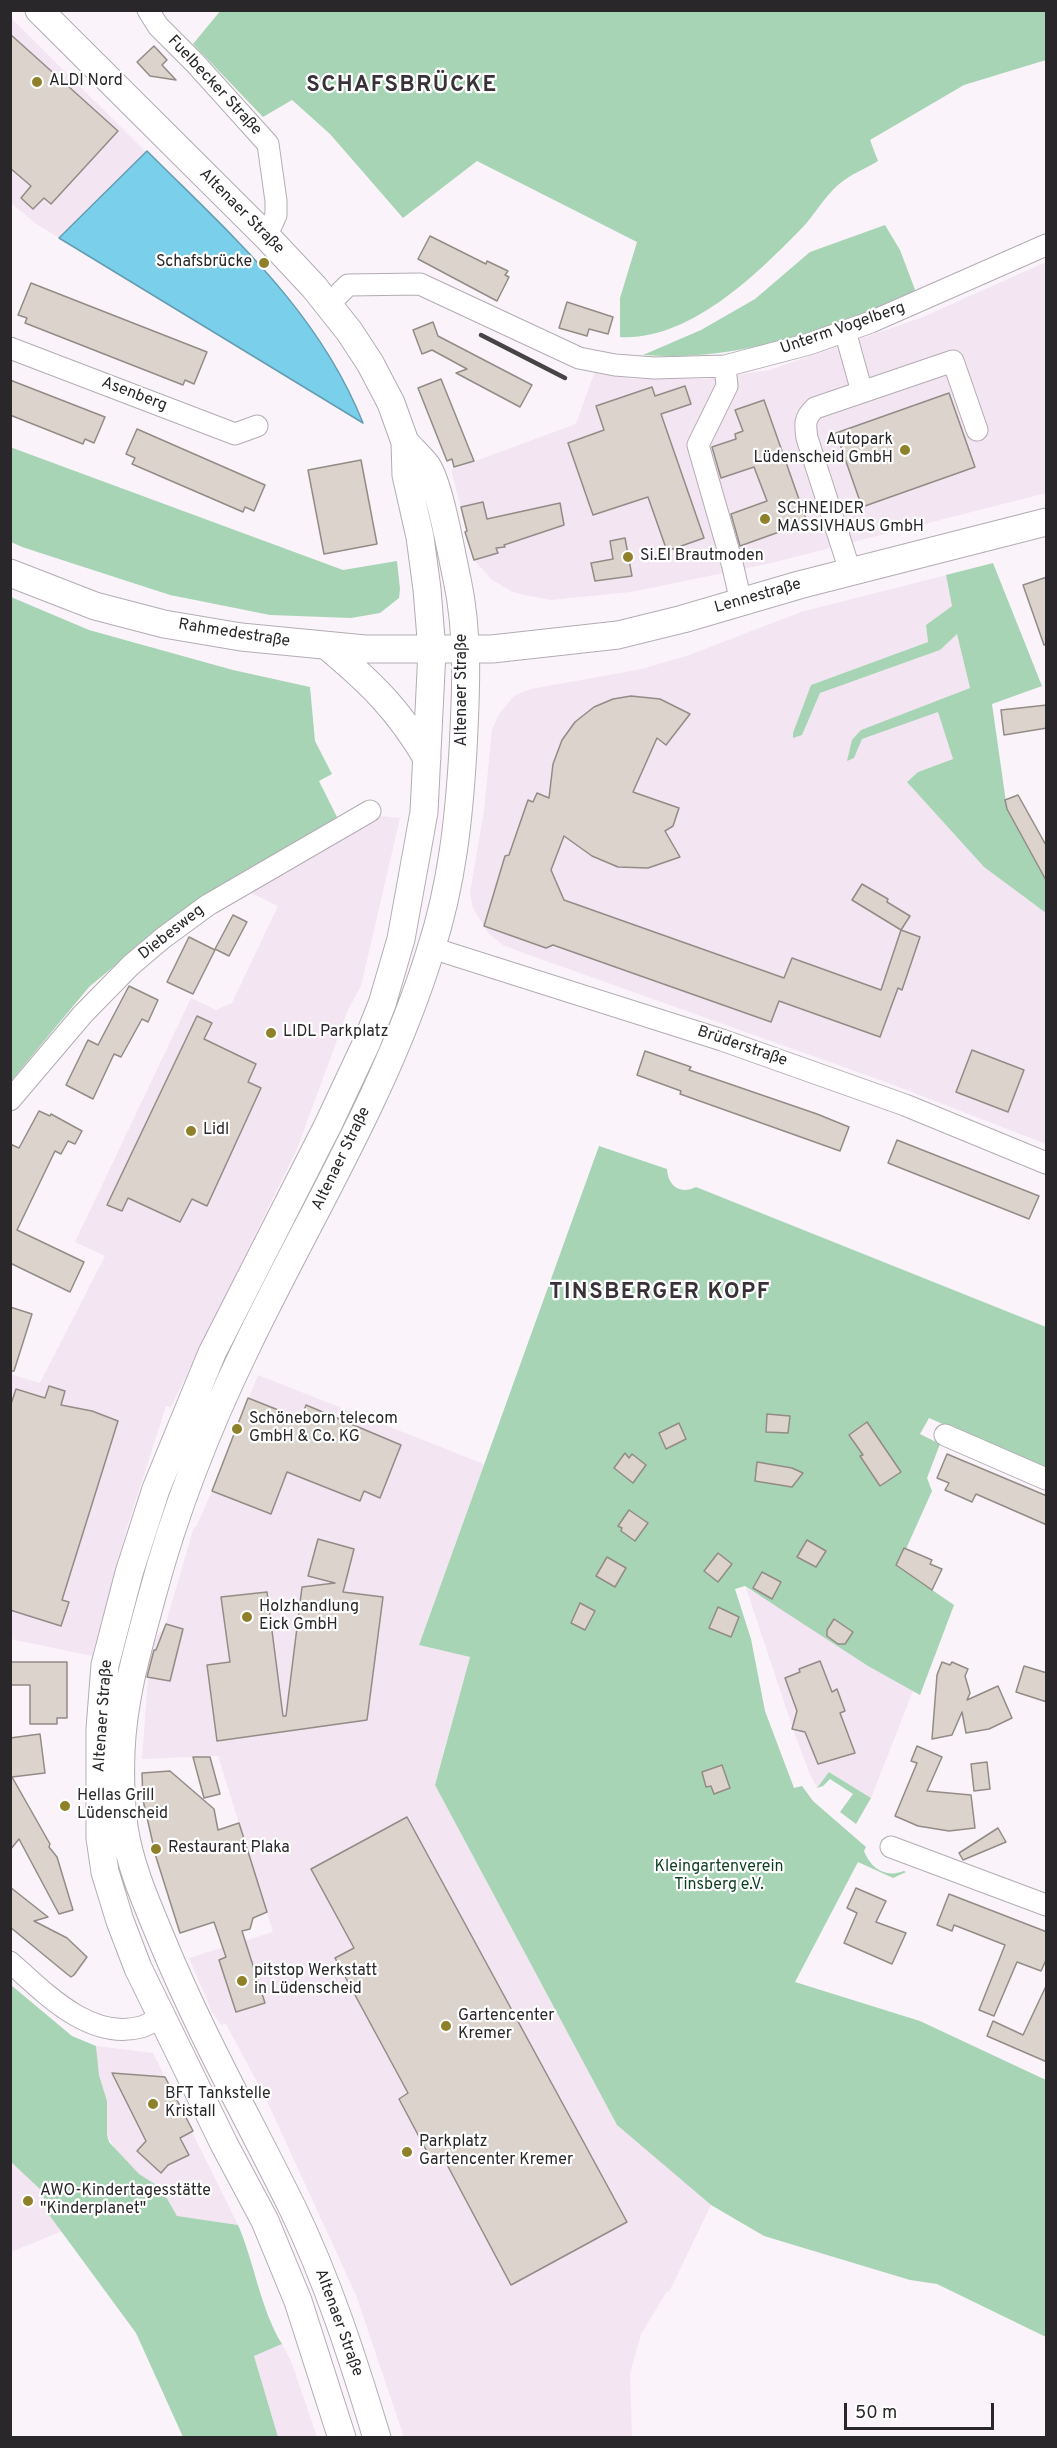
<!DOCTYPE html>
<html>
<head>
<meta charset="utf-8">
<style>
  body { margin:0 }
  #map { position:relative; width:1057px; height:2448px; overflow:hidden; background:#fbf3fa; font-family:Overpass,sans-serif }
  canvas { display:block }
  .frame { position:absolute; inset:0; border:12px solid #292729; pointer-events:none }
  .scale { position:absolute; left:844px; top:2403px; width:150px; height:27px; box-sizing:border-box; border:3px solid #292729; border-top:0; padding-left:8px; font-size:18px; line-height:21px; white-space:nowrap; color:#292729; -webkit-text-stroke:4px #fff; paint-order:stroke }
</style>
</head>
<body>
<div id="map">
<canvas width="1057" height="2448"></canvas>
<div class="frame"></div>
<div class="scale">50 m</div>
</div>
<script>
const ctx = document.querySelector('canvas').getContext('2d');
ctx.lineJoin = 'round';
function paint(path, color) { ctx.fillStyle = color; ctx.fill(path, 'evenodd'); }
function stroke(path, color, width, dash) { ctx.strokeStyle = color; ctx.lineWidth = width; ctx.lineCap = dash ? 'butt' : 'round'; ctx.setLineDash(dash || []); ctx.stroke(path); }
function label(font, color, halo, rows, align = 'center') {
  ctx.font = font + ' Overpass,sans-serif'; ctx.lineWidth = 4.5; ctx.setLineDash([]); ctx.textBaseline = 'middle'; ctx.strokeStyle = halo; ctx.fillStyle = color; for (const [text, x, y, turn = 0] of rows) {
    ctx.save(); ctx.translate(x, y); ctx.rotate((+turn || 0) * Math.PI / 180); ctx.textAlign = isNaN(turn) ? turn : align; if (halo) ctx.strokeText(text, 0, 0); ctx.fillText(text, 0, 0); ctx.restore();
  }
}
paint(new Path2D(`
  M10,17l136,135 -87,86 -24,-15 -24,-20z
  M1046,262v231l-279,71 -136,28 -80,8 -27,-5 -11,-3 -21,-12 -18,-20 -9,-28 2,-1 -16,-61 125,-46 19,-53 37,8h74l64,-9 153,-53z
  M946,575l6,31 -26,19 2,17 -117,43 -18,53 9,-3 18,-42 120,-43 17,-17 13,55 -109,42 -7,28 8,-19 76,-27 15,47 -35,13 -11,10 77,85 62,46v231l-163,-63 -362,-129 -18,-7 -15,-12 -15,-25 -3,-15 14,-82 8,-82 7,-15 16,-19 16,-6 111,-20 47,-14 112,-43z
  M382,816l18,2 -39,168 -13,24 -51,139 -126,258 -5,-1 -40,125 -34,125 -81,-17 -1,-265 30,9 65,-127 -30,-14 116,-244 25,12 16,-7 46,-97 -31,-15z
  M258,1375l226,89 -65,181 51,12 -35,128 182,340 94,80 -42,87 -2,-1 -26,43 -11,40 2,63h-228l-48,-142 -90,-196 -40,-75 -5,1 -9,-13 -23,-54 84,-26 -55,-176 -76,3 6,-81 -4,-1 7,-32 14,-19 29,-99h2l16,-36z
  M746,1588l53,31 69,47 45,25 -42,107 -41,-26 -13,16 -8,-16 -16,-43z
  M96,2046l57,7 85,172 -61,-9 -16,-28 -22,-14 -22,-22 -10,-17v-34l-8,-26z
  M11,2162l31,29 5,21 15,19 -51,21z
  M282,2344l9,17 26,76h-39l-24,-81z`), '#f3e5f2');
paint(new Path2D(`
  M221,10l825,1v49l-82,25 -94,55 8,21c-13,8 -29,14 -40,24 -13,11 -23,29 -35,42 -46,47 -113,114 -183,110v-39l17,-56 -160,-81 -74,57 -73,-84 -38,-34 -29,17 -70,-73z
  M885,225l15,25 17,45c-88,32 -178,68 -274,60l58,-25 54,-31 55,-47z
  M10,447l333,123 54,-9 3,28 -1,9 -19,15 -29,5 -81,-3 -100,-20 -148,-48 -11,-5z
  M993,563l49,123 -50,18 15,105 32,58 7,10v36l-62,-46 -77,-85 11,-10 35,-13 -15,-47 -76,27 -8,19 -7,3 5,-21 9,-10 109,-42 -13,-54 -17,16 -120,43 -18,42 -9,3v-5l18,-48 117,-43 -2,-17 26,-19 -6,-31z
  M11,597l78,33 144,40 77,17 5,54 17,33 -13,7 19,38 -17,12 -28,12 -100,60 -68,54 -36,30 -78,94z
  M599,1146l68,23c1,17 13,26 29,18l350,140v143l-117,-52 -9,16 20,10 -13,34 5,13 -26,58h-2l-8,16 58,40 -34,90 -52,-29 -123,-80 -10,3 16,50 14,72 29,77 8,-2 11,15 53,46 -2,4c7,18 22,27 40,20l2,1 -13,6 -35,-16 -63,120 125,39 126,59v257l-109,-53 -27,-4 -146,-44 -53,-31 -94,-80 -182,-340 35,-128 -51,-12z
  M829,1772l42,26 -15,26 -16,-12 13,-18 -23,-15 -7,7 -6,2z
  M11,1985l61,51 24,10 3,29 8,26v34l2,7 30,32 22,14 16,28 61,9c17,39 22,83 44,119l-28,12 24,81h-95l-47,-104 -89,-121 -5,-21 -31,-29z`), '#a7d4b4');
const water = new Path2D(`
  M147,151c84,84 171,159 216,272l-304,-185z`);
paint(water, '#7acfeb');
stroke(water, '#629db1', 1.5);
const building = new Path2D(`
  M10,34l108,97 -67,73 -7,-6 -11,11 -12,-11 10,-12 -21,-18z
  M154,46l13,14 -5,5 14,15 -26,-4 -13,-14z
  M430,236l56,28 1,-3 21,10 -3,4 4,2 -12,24 -79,-42z
  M31,283l176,69 -13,32 -9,-4 -2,5 -158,-62 2,-5 -9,-3z
  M567,302l46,15 -5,17 -19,-5 -2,7 -28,-8z
  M433,322l5,14 94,49 -12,22 -64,-34 11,-4 -35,-19 -10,4 -9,-24z
  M441,379l33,82 -20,6 -2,-8 -5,2 -29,-73z
  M10,380l95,37 -11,26 -9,-4 -2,5 -73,-29z
  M685,386l6,18 -30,10 43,124 -37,13 -19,-54 -55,18 -25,-72 36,-13 -8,-24 56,-19 3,9z
  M949,393l26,74 -113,40 -26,-74z
  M764,400l43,122 -67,24 -9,-32 36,-13 -13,-34 -33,11 -9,-31 24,-8 -1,-5 8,-3 -8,-21z
  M137,429l128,56 -11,26 -9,-4 -2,5 -111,-48 3,-6 -9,-4z
  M361,460l16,84 -53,10 -16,-84z
  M483,502l4,17 73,-16 4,22 -60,20 1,2 -9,1 2,5 -24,7 -9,-28 2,-1 -6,-24z
  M625,538l7,38 -37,5 -4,-18 22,-4 -3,-18z
  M1047,577v67l-3,1 -21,-60z
  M631,696l29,3 30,15 -24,31 -9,-7 -24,54 46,16 -6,18 -8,5 15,26 -32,11 -30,-1 -26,-11 -28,-20 -13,34 13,30 220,78 8,-20 89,32 20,-60 19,7 -18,53 -4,-2 -18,49 -101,-36 -8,21 -218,-77 -7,3 -62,-22 21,-70 4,-1 19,-55 5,2 4,-9 12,5 4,-34 9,-24 13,-18 19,-15 19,-8z
  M1047,705v23l-43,7 -3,-25z
  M1018,795l29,52v35l-40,-73 -2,-9z
  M862,884l26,15 -1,3 23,14 -9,14 -49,-30z
  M233,915l14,7 -18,34 -14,-7z
  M189,937l26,13 -22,44 -26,-12z
  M129,986l29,14 -10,22 -6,-3 -21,38 -7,-3 -21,45 -27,-14 22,-45 10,5z
  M197,1016l15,7 -8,16 52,25 -8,18 13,6 -54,118 -15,-7 -12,23 -52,-24 -6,13 -15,-6z
  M972,1050l52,20 -16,42 -52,-20z
  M645,1051l46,16 -2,3 128,44 32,13 -9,24 -160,-57 1,-3 -44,-16z
  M39,1111l11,5 1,-2 31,17 -7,13 -7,-3 -7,13 -6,-3 -38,79 67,32 -14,30 -60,-29v-119l9,4z
  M897,1140l142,56 -10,23 -141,-56z
  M10,1307l22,7 -18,57h-4z
  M49,1386l16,5 -4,14 31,6 26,10 -56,179 7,2 -8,24 -51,-16v-203l6,-18 29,9z
  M248,1398l53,21 5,-14 95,40 -21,53 -16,-7 -4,10 -73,-29 -16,42 -59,-23z
  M767,1414l23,2 -2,17 -22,-1z
  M867,1422l34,50 -21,14 -20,-30 3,-1 -14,-20z
  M679,1423l7,16 -20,10 -7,-16z
  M625,1453l4,5 3,-4 14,11 -13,18 -19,-15z
  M947,1454l100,42v29l-71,-31 -4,8 -27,-12 4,-7 -12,-5z
  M757,1462l35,6 11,5 -11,14 -37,-6z
  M629,1510l19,13 -13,18 -14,-10 1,-3 -4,-2z
  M318,1539l36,10 -11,43 40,5 -16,123 -150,21 -10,-76 23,-3 -9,-65 46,-5 16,124h3l16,-129 33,-4 -27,-7z
  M807,1540l19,11 -10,16 -19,-10z
  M904,1548l28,12 -2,4 12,5 -10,21 -36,-25z
  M718,1553l14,11 -14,18 -14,-11z
  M607,1557l19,11 -11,19 -19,-11z
  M762,1572l19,10 -9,17 -19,-11z
  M580,1603l15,8 -10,19 -14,-7z
  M718,1607l21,10 -8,20 -22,-9z
  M834,1619l19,13 -8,12h-7l-11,-8v-6z
  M166,1624l17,5 -13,52 -23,-4 7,-27h2z
  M820,1661l12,31 5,-3 8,22 -5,2 15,40 -37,11 -13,-32 -13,-3 5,-18 -12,-33 15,-6 -1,-3z
  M10,1662h57v56h-10v6h-27v-39h-20z
  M942,1662l8,3 2,-3 16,7 -3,7 5,17 -3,7 31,-14 14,32 -23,11 -23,4 -4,-21 -10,23 -20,4 5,-64z
  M1024,1666l23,7v29l-31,-10z
  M40,1734l5,39 -33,4 38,67 -1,3 8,10 16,53 -14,4 -40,-75 -9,11v-112z
  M917,1746l25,11 -15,34 44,4 4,33 -26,3 -31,-5 -23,-10 22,-53 -6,-2z
  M193,1757h17l10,37 -16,4z
  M987,1762l3,27 -16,2 -3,-27z
  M722,1765l8,23 -16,6 -3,-8 -5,1 -4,-15z
  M170,1771l44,38 4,21 21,-7 28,89 -14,6 -3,11 -8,2 23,72 -29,9 -17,-52 7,-3 -12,-35 -34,11 -24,-76 -13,-57 -1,-27z
  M407,1817l220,405 -116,63 -68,-128 -10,6 -34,-64 9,-6 -73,-135 19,-10 -43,-79z
  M998,1828l8,14 -43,18 -4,-7z
  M10,1887l38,30 -14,4 33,17 20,19 -13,18 -3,2 -4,-3 -57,-47z
  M856,1888l30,13 -10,21 30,11 -14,31 -48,-21 13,-30 -10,-5z
  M949,1894l98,38v26l-6,13 -24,-9 -23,54 -15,-6 26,-65 -51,-20 -2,6 -15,-6z
  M1047,1984v78l-60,-26 6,-15 30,14z
  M112,2073l53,4 28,54 -13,7 9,17 -21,10 -7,8 -24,-22 9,-10z`);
paint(building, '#dbd3cc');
stroke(building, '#938b86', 1.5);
const minor = new Path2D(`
  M148,10l10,16 37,37 73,81 8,57v14l-4,9 -9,9
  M329,304l19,-19 72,-1 159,74 36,7 39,3 71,-2 84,-22 62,-22 175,-77
  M845,331l17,61
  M10,348l225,86 22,-8
  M725,366l2,20 -29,59 34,118 9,39
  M850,571l-43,-133c-2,-13 -3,-20 8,-30l138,-47 24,69
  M432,948l290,92 183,65 141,58
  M10,1100l73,-86 48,-49 32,-27 45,-33 162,-94
  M945,1435l101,44
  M891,1847l155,58
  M10,1962c35,31 80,79 131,65 7,-2 14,-7 21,-10`);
const major = new Path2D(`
  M39,10l230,229 45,48 35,44 21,32 21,40 14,39 1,33 14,62 7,52 5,62 -8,161 -23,127 -19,65 -16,40 -38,81 -116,228 -56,136 -27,84 -24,92 -5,64v109l5,34 15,49 18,47 86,176 41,77 33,80 44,137
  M10,573l85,33 69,18 77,13 124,12h127l126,-14 65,-16 116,-34 247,-63
  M328,647c43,36 70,62 99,111
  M377,2438c-24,-79 -49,-157 -85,-231 -44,-89 -93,-176 -131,-269 -15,-36 -31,-72 -37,-111 -3,-24 -4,-50 -3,-75 2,-54 17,-104 31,-156 23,-86 56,-170 95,-250 63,-131 141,-256 184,-397 21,-65 28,-131 32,-199 3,-57 6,-116 -6,-171 -6,-27 -17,-93 -30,-113 -6,-8 -15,-16 -22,-24`);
stroke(minor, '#b3acb3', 23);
stroke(major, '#b3acb3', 29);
stroke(minor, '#fff', 21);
stroke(major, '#fff', 27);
stroke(new Path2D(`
  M481,335l84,43`), '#474446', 4.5);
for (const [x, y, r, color] of [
  [37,82,6,"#8e8129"],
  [264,263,6,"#8e8129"],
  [905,450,6,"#8e8129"],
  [765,519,6,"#8e8129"],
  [628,557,6,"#8e8129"],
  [271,1033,6,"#8e8129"],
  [191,1131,6,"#8e8129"],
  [237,1429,6,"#8e8129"],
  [247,1617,6,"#8e8129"],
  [65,1806,6,"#8e8129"],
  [156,1849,6,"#8e8129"],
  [242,1981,6,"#8e8129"],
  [446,2026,6,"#8e8129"],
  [153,2104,6,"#8e8129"],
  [407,2152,6,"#8e8129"],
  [28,2201,6,"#8e8129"]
]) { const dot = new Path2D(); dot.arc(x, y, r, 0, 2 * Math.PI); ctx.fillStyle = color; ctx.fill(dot); stroke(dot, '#fff', 2); }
label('16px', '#292729', '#fff', [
  ["ALDI Nord",49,82],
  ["Schafsbrücke",252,263,"right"],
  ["Autopark",893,441,"right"],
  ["Lüdenscheid GmbH",893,459,"right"],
  ["SCHNEIDER",777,510],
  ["MASSIVHAUS GmbH",777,528],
  ["Si.El Brautmoden",640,557],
  ["LIDL Parkplatz",283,1033],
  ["Lidl",203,1131],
  ["Schöneborn telecom",249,1420],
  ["GmbH & Co. KG",249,1438],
  ["Holzhandlung",259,1608],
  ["Eick GmbH",259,1626],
  ["Hellas Grill",77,1797],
  ["Lüdenscheid",77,1815],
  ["Restaurant Plaka",168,1849],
  ["pitstop Werkstatt",254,1972],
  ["in Lüdenscheid",254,1990],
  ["Gartencenter",458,2017],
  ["Kremer",458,2035],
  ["BFT Tankstelle",165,2095],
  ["Kristall",165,2113],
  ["Parkplatz",419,2143],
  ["Gartencenter Kremer",419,2161],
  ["AWO-Kindertagesstätte",40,2192],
  ["\"Kinderplanet\"",40,2210]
], 'left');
label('16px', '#292729', '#fff', [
  ["Fuelbecker Straße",214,86,47],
  ["Altenaer Straße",241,212,45],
  ["Unterm Vogelberg",843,329,-19],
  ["Asenberg",134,395,21],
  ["Lennestraße",758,597,-16],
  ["Rahmedestraße",234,634,9],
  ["Altenaer Straße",463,690,-90],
  ["Diebesweg",172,933,-38],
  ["Brüderstraße",742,1047,19],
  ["Altenaer Straße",342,1159,-64],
  ["Altenaer Straße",104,1716,-86],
  ["Altenaer Straße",338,2323,70]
]);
label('16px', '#0b3d20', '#fff', [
  ["Kleingartenverein",719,1868],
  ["Tinsberg e.V.",719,1886]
]);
ctx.letterSpacing = '1.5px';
label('bold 22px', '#383238', '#fff', [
  ["SCHAFSBRÜCKE",402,87],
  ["TINSBERGER KOPF",660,1294]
]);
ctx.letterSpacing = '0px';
</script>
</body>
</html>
